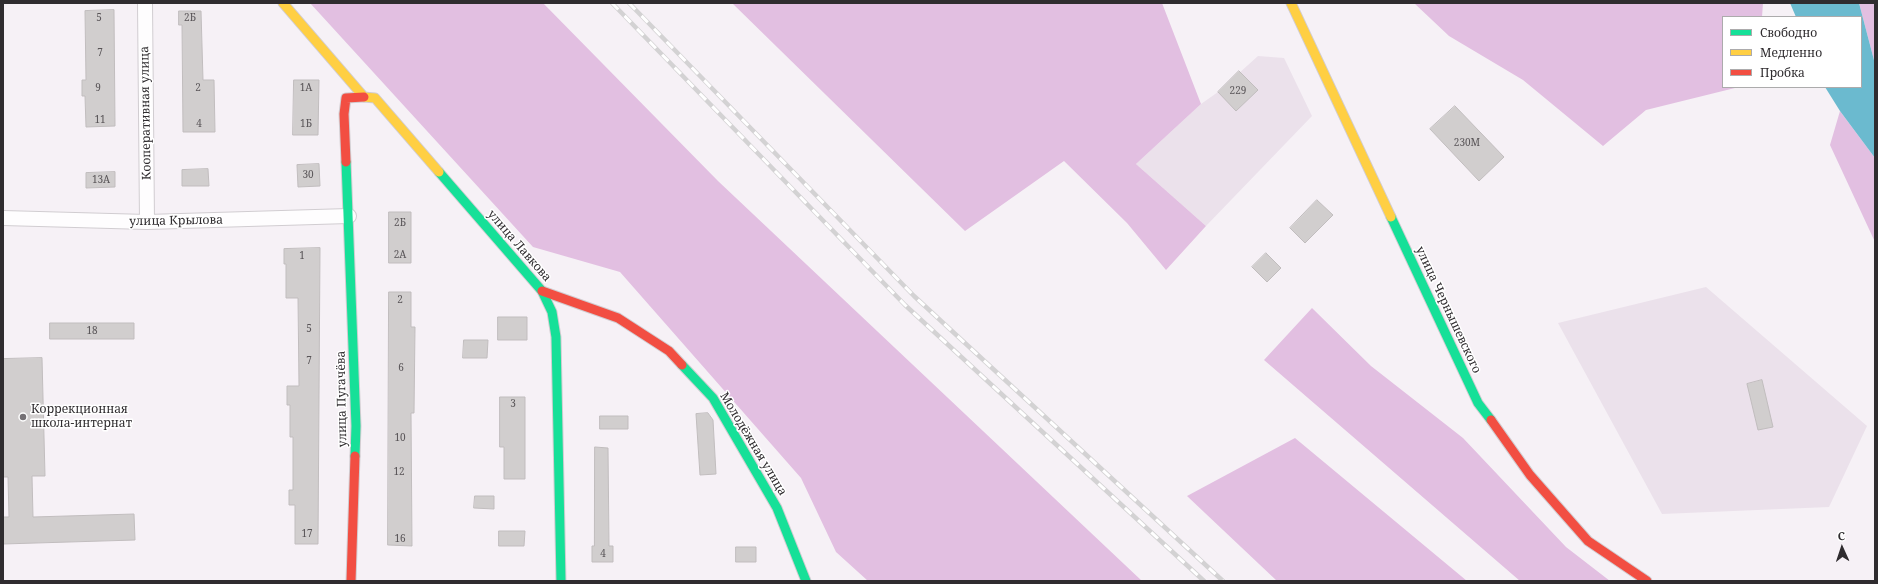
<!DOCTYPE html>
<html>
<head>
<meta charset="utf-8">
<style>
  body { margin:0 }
  #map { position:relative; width:1878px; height:584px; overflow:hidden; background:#f6f1f6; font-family:"Noto Serif",serif }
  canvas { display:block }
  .frame { position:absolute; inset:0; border:4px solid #2f2c2f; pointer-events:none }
  .legend { position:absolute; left:1722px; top:16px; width:140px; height:72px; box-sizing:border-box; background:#fff; border:1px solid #acabac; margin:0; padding:5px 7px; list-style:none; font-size:12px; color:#2f2c2f }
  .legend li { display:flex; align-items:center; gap:8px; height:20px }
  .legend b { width:20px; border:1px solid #acabac }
  .north { position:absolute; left:1822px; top:528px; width:40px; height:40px; -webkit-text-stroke:3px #fff; paint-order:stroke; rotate:357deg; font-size:11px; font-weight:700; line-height:16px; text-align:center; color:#2f2c2f }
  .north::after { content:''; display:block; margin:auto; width:14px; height:18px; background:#2f2c2f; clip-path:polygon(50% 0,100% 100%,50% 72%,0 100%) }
</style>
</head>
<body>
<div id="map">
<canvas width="1878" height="584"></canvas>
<div class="frame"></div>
<ul class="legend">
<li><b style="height:5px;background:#16e098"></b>Свободно</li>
<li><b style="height:5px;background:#ffcf43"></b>Медленно</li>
<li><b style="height:5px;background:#f24e42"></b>Пробка</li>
</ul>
<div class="north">С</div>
</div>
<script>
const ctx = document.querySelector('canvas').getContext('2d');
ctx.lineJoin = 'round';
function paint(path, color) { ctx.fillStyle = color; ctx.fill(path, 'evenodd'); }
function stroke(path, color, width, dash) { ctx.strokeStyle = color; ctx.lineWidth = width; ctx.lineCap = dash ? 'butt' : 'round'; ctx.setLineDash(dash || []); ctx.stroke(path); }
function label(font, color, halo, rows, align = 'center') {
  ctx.font = font + ' "Noto Serif",serif'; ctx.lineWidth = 3; ctx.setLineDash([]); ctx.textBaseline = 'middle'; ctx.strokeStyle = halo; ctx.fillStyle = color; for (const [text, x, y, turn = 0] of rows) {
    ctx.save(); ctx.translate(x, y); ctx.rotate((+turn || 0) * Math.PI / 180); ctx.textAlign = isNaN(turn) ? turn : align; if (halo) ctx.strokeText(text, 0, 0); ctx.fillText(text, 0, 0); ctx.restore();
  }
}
paint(new Path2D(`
  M1258,56l26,2 28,58 -106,110 -70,-62 65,-60 17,-12z
  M1706,287l161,139 -38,81 -167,7 -104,-191z`), '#ebe1eb');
paint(new Path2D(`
  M310,3h233l175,178 424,400h-274l-32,-29 -35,-74 -181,-206 -87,-25z
  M732,3h430l39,101 -65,60 70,62 -40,44 -39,-47 -63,-62 -99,70z
  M1414,3h349l-1,14h-39v70h16l-93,23 -43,36 -80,-66 -74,-44z
  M1859,3h16v61z
  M1840,111l35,47v84l-45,-97z
  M1312,308l59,58 92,72 103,109 44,34h-90l-256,-221z
  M1295,438l172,143h-190l-90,-85z`), '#e2bfe1');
paint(new Path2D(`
  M1790,3h69l16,61v94l-35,-47 -15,-24h36v-70h-65z`), '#6bbacf');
const building = new Path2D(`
  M114,10l1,116 -29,1 -1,-31h-3v-16h4l-1,-69z
  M179,11h22l2,69h11l1,52h-32l-1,-107h-3z
  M1239,71l19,19 -22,21 -18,-19z
  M294,80h25l-1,55h-25z
  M1455,106l49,51 -25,24 -49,-52z
  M319,164l1,22 -22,1 -1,-22z
  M208,169l1,17h-27v-16z
  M115,172v15l-29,1v-15z
  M1317,200l16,15 -28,28 -15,-15z
  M389,212h22v51h-22z
  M320,248l-2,296h-23v-39h-6v-15h4v-53h-3v-32h-3v-19h12l-1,-88h-12v-34h-2v-15z
  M1266,253l15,15 -14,14 -15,-15z
  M389,292h22v35h4l-1,86h-3l1,133 -24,-1z
  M498,317h29v23h-29z
  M50,323h84v16h-84z
  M464,340h24l-1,18h-24z
  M42,358l3,118h-13l1,41 101,-3 1,26 -132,4v-27h6l-1,-40h-5v-118z
  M1762,380l11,47 -15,3 -11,-46z
  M500,397h25v82h-21v-32h-4z
  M708,413l5,7 3,54 -16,1 -4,-61z
  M600,416h28v13h-28z
  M595,447l13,1 1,98h4v16h-21v-16h2z
  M475,496h19v13l-20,-1z
  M499,531h26l-1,15h-25z
  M736,547h20v15h-20z`);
paint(building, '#d1cece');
stroke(building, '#c1bdbe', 1);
const street = new Path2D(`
  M145,3l2,219
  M3,218l144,4 202,-6`);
const fast = new Path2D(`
  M346,162l10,264 -1,30
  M439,172l103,119 10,21 4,25 5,244
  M1391,217l87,186 13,17
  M682,365l31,33 64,110 29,73`);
const slow = new Path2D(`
  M283,3l81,94 11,1 64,74
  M1291,3l100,214`);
const jam = new Path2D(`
  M346,162l-2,-48 2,-16 18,-1
  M542,291l76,27 51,33 13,14
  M1491,420l39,55 58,66 59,40
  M351,581l4,-125`);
stroke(street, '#d1cdd1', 16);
stroke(fast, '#d1cdd1', 11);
stroke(slow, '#d1cdd1', 11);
stroke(jam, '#d1cdd1', 11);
stroke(street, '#fefdfe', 14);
stroke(fast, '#16e098', 9);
stroke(slow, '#ffcf43', 9);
stroke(jam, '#f24e42', 9);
const rail = new Path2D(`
  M612,3l293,302 299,276
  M629,3l285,293 309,285`);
stroke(rail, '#d3d2d3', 4.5);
stroke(rail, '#fff', 3, [9]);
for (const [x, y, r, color] of [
  [23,417,4,"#757175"]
]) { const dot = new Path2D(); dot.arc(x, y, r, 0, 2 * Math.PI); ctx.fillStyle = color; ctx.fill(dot); stroke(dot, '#fff', 1.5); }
label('10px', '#585457', null, [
  ["5",99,18],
  ["2Б",190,18],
  ["7",100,53],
  ["9",98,88],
  ["2",198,88],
  ["1А",306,88],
  ["229",1238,91],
  ["11",100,120],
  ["4",199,124],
  ["1Б",306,124],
  ["230М",1467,143],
  ["30",308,175],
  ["13А",101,180],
  ["2Б",400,223],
  ["2А",400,255],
  ["1",302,256],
  ["2",400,300],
  ["5",309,329],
  ["18",92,331],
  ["7",309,361],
  ["6",401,368],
  ["3",513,404],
  ["10",400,438],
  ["12",399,472],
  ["17",307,534],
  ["16",400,539],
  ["4",603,554]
]);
label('12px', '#2f2c2f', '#fff', [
  ["Кооперативная улица",146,113,-91],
  ["улица Крылова",176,221,-1],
  ["улица Лавкова",519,246,49],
  ["улица Чернышевского",1448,310,65],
  ["улица Пугачёва",342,399,-91],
  ["Молодёжная улица",753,444,59]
]);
label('12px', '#2f2c2f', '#fff', [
  ["Коррекционная",31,410],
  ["школа-интернат",31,424]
], 'left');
</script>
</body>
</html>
